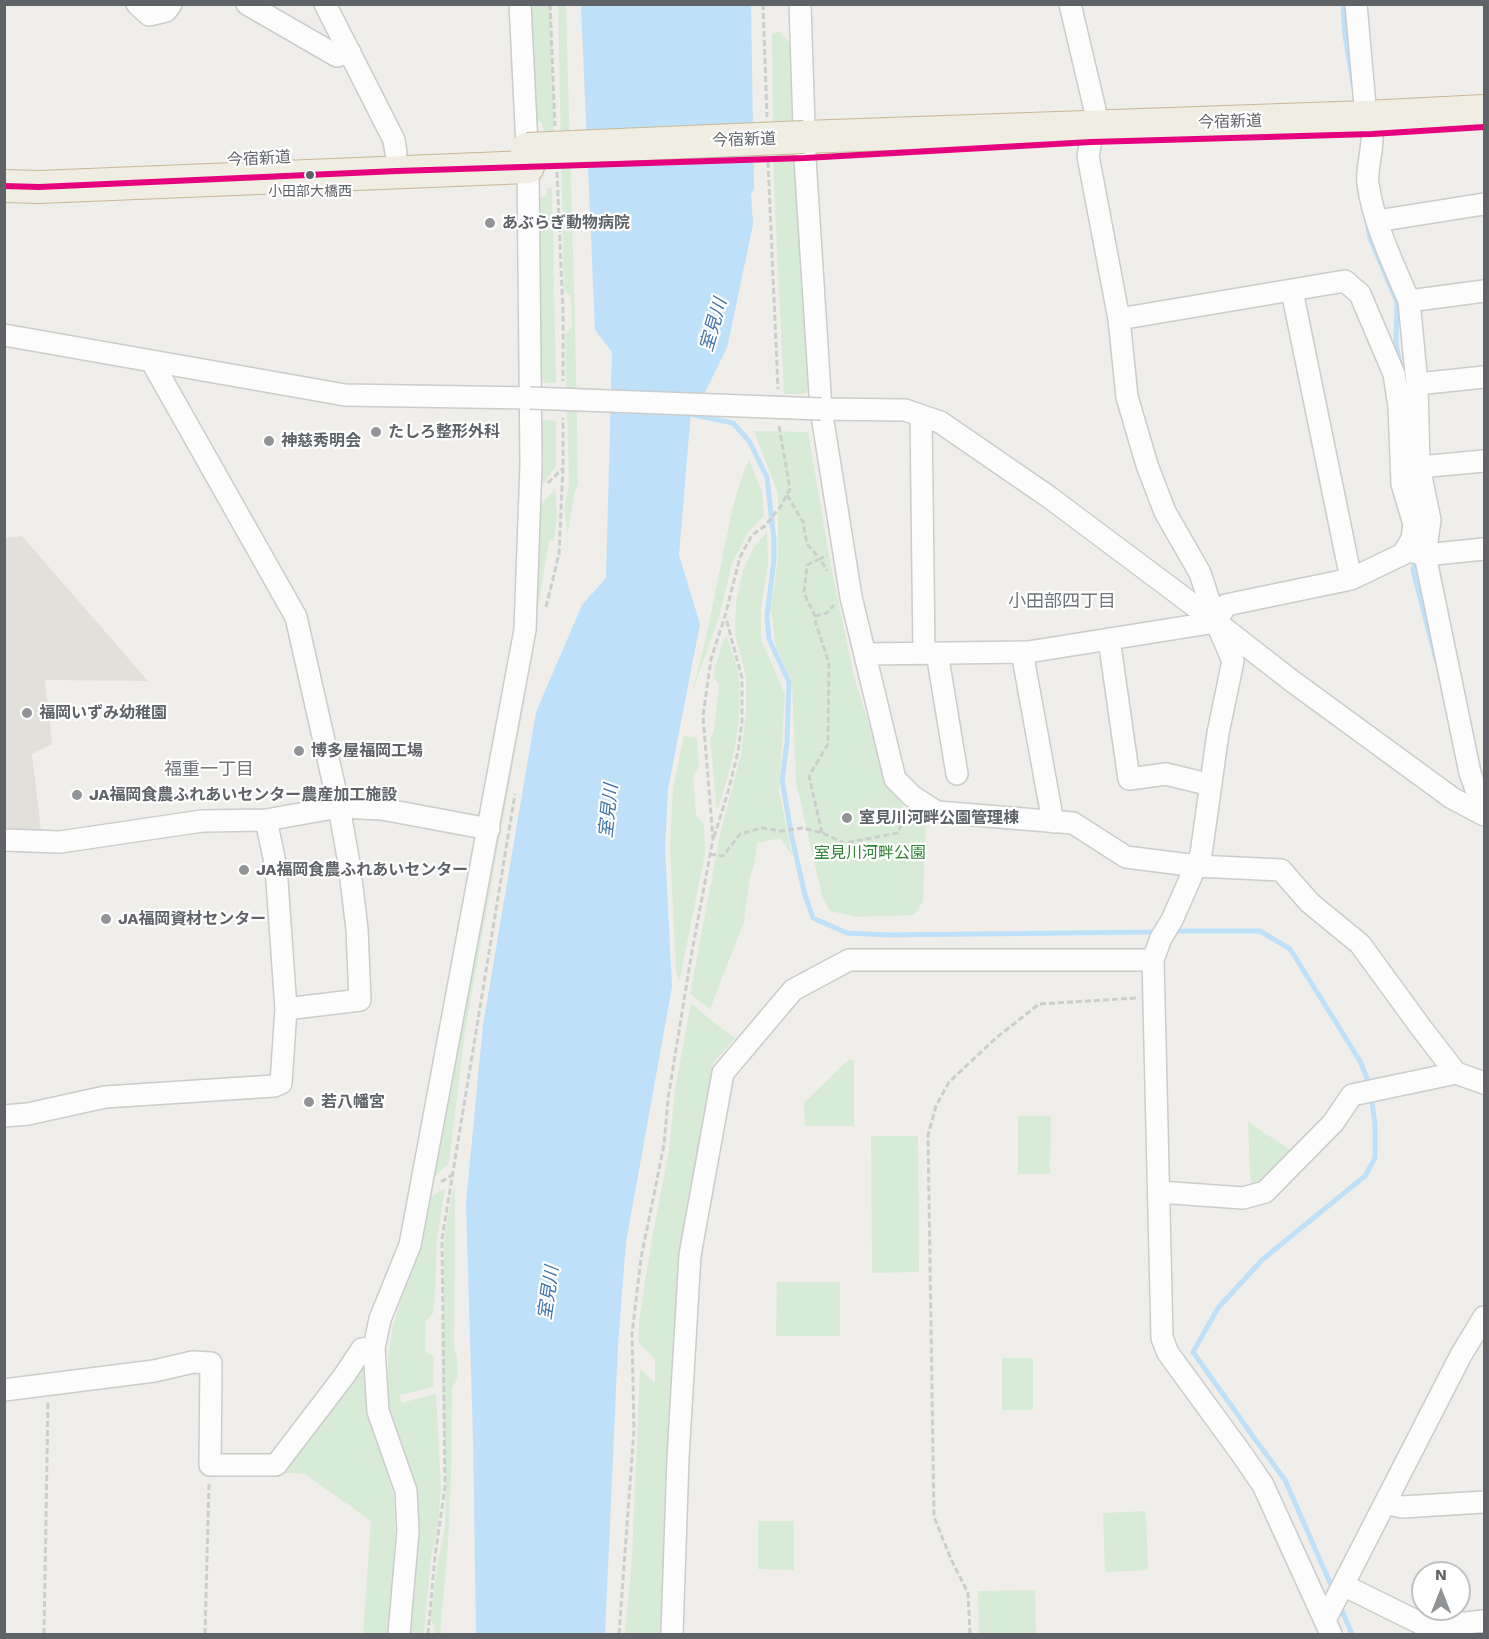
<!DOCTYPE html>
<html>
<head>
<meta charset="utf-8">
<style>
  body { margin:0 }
  #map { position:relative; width:1489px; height:1639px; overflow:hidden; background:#efeeea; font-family:"Work Sans",sans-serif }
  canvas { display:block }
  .frame { position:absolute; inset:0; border:6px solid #5f6368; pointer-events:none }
  .north { position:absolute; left:1411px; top:1561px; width:60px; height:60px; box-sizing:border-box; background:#fff; border:2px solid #bfc1c3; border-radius:50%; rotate:0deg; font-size:16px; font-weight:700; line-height:24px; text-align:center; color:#5f6368 }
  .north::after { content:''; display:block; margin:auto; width:21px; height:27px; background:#919496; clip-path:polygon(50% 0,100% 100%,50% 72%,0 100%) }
</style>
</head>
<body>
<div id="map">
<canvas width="1489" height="1639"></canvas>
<div class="frame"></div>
<div class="north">N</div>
</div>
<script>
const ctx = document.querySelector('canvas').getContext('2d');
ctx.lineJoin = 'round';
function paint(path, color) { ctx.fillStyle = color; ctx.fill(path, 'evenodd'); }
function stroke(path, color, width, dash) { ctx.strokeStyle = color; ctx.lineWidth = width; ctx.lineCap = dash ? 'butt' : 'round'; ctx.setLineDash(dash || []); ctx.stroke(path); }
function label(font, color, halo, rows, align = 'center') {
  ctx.font = font + ' "Work Sans","Noto Sans JP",sans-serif'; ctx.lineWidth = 4.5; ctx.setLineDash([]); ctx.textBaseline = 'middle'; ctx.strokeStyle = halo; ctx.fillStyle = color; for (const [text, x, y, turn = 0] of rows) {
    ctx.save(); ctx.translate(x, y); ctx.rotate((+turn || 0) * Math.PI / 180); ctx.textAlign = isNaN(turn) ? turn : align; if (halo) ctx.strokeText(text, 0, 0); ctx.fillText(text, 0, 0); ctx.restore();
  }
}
paint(new Path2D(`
  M22,536l126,145 -103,-1 7,64 -20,10 9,77 -36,-2v-291z`), '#e2e0da');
paint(new Path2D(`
  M528,5h23l3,127h-9l-4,-10 -10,-2z
  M558,5h8c4,159 10,319 12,479l-4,10 -6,38 -4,-21 5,-28 -4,-149 7,-8 -1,-30 -7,-5z
  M779,31l12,14 5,146 15,198 -7,5h-20l-10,-206 -2,-154z
  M552,187l4,196h-10l-7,-4 -2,-181 10,-2v-8z
  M543,420l13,1v45l-16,22 -1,-58z
  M754,431l54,1 22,129 24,116 35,110 16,22 21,10 -3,82 -9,14 -56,2 -28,-6 -8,-15 -26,-114 -4,-99 -17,-39 -4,-36 7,-50v-65z
  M749,460l13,32 2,24 -15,15 -17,33 -13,53 -28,78c14,-46 22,-93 32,-141 7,-32 12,-64 26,-94z
  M555,489l2,30 -3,21 -5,1 -17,102 8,-105v-33z
  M767,532l1,31 -7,44v33l24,54 -6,96 13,65 -12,-17 -23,5 -3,23 -4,10 -6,46 -34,87 -20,-15 30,-159 21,-81 5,-41v-36l-11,-43 1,-31 7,-33 11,-23z
  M727,636c3,12 9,24 11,36 6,46 -5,95 -21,138l-7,-72 4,-6 5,-48 -5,-5 1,-12 9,-29z
  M520,689l4,13 -59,329 -16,132 -21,20z
  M684,736l13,2 2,28 -6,11 3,38 8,9 1,30 -26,129 -3,-12 -6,-125 3,-58z
  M691,1003l16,14 28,21 -22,25 -27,177 -8,36 -12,189 -5,169h-36l7,-77 8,-188 15,14v-24l-16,-16v-23l13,-81 17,-89 6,-61z
  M849,1059l5,2v65h-49l-1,-23z
  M1018,1116h33l-1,58h-32z
  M1248,1122l50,33 -47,40z
  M871,1136h47l1,136 -47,1z
  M455,1180l-1,169 3,6 1,23 -6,9 -1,91 -3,67 -8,89h-5l-1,-9 -4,-7 8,-56 7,-35 1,-42 -4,-107 2,-137z
  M445,1188l-8,51 -3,73 -8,9 -1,31 9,4 -1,31 -33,8 1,8 35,-9 5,95 -3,36 -7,32 -7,77h-20l-12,-211 -4,-30v-36l4,-27 17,-57 19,-74z
  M777,1282h63v54h-64z
  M1002,1358h31v52h-31z
  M365,1360l3,50 5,23 15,39 6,26 1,40 -5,96h-27l8,-113 -66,-47 -48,-3z
  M1146,1511l2,59 -43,2 -2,-59z
  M758,1521h36v49l-36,-1z
  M1035,1590l1,44h-57l-1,-43z`), '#d8ebd6');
paint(new Path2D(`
  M581,5h170l3,183 -34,76 -23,74 -18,217 21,69 -32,165 -3,59 7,139 -46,255 -8,103 -13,289h-129l-3,-196 -7,-235 17,-178 53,-313 46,-107 24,-27 6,-226 -17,-22z`), '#bfe0f9');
stroke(new Path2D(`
  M1343,4l2,31 8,49
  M1368,226l2,12 27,64 -1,43 4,18
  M684,413l49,10 16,18 18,36 7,63v19l-7,58 2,22 20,43 -2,60 -5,38 10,58 13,57 8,23 34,15 41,2 269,-3
  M1416,556l-3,14 23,90
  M1172,931h88l30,18 70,112 10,25
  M1334,1592l-49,-112 -30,-41 -62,-87 25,-44 45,-49 102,-83 10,-18v-34l-4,-29
  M1340,1606l12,28`), '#bfe0f9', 5);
stroke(new Path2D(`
  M667,414l1,-4 25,-27 20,-41 25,-119 -3,-41`), '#bfe0f9', 30);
const minor = new Path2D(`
  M137,4l12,11 17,-4 5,-7
  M247,4l90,52 13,-4
  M325,4l69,136 2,13
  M800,4l5,154 16,251 30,188 44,182 17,17 25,16 136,11 53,34 71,9 84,4 29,33 50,41 62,85 34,44 28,10
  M1070,4l26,110 -8,42 31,163 8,78 20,68 18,47 35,61 16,49 17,39 -15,72 -17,121 -29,66 -11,18 -8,22 9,378 6,15 73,100 22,32 68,149
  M1356,4l10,113
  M1372,134c1,16 -6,36 -4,50 6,41 25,79 41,117
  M1377,221l107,-17
  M1292,291l59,288
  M1484,291l-75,10 8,83 2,83 11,53 -5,35 45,218 14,39
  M1119,319l226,-38 15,13 34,80 5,32 3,78 12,40 -2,15 -9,15 -52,25 -125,26 -10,17
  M4,335l341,60 185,3
  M152,362l144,255 43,190 10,56 8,66 3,71 -74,9
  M1417,384l67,-7
  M821,409l84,1 35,12 109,75 167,125 76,59 160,117 32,17
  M921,416l3,237
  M1419,467l65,-6
  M1414,552l11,3 59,-6
  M1109,639l20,140 37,-5 45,11
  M1022,652l31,170
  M937,653l20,121
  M866,654l162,-2 188,-30
  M4,840l56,2 142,-21 64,-1 73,-13 43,2 107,20
  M4,1116l24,-2 77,-17 169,-11 7,-3 5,-74 -10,-142 -10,-47
  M1159,1192l84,6 22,-6 68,-69 19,-28 104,-22
  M374,1348l6,-29 30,-74 115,-615 6,-166 -3,-297 -8,-163
  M4,1390l150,-19 39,-9 18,1 -1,102h66l68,-89 18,-27 12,-1 4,63 28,80 2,40 -9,103
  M1385,1503l17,4 82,-5
  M1343,1585l85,42 56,-6
  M1325,1620l136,-265 23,-38
  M672,1634l6,-176 12,-203 33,-182 70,-83 56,-30h304`);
const highway = new Path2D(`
  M804,137l562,-20 118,-6
  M4,186l35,1 489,-20`);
stroke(minor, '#cbcccc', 24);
stroke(highway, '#c8b996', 34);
stroke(new Path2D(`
  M550,4l5,122
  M763,4l4,113
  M768,162l10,227
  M557,172l6,142v67
  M548,483l14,-14
  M787,495l16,27 4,22 13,15 7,-4
  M546,607l13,-53 4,-87v-49
  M815,616l12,-3 7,-8
  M822,833l-13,-57 19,-32 1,-81 -13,-39 -1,-8 -11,-23 3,-28 13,-6 7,12
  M714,837l14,-45 10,-40 4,-30v-44l-16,-60
  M710,854l13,2 17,-22 22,-6 19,3 22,-3 19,5 22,10 54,-10 8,-21
  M441,1182l11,-7
  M44,1634l4,-232
  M205,1634l4,-151
  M428,1634l7,-78 10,-69 -3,-248 73,-445
  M619,1634l15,-204 -2,-96 9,-76 23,-113 4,-46 23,-142 22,-118 -10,-123 8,-57 14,-43 15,-59 12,-22 13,-9 16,-20 9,-17 -11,-63
  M970,1634l-2,-41 -17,-34 -17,-42 -6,-382 8,-29 13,-24 47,-44 43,-34 97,-6`), '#cacfcc', 3, [6, 3]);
stroke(minor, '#fdfcfc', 21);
stroke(highway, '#f0ede3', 32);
const minorBridge = new Path2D(`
  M530,398l291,11`);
const highwayBridge = new Path2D(`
  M527,149l277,-12`);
stroke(minorBridge, '#cbcccc', 24, []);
stroke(highwayBridge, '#c8b996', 34, []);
stroke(minorBridge, '#fdfcfc', 21);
stroke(highwayBridge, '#f0ede3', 32);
stroke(new Path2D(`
  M4,186l35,1 358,-16 408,-13 286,-16 281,-8 112,-7`), '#e5007d', 6);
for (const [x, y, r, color] of [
  [310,175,5,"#5f6368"],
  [490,223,6,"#919496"],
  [376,432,6,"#919496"],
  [269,441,6,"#919496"],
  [27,713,6,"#919496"],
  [299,751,6,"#919496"],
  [77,795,6,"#919496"],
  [847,818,6,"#919496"],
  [244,870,6,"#919496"],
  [106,919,6,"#919496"],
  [309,1102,6,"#919496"]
]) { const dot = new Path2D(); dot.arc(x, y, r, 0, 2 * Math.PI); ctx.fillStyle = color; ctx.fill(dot); stroke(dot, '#fff', 2); }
label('14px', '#5f6368', '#fff', [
  ["小田部大橋西",310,192]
]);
label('16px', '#5f6368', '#fff', [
  ["今宿新道",1230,122,-2],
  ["今宿新道",744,140,-2],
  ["今宿新道",259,159,-3]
]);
label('bold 16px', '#5f6368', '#fff', [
  ["あぶらぎ動物病院",502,223],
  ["たしろ整形外科",388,432],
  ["神慈秀明会",281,441],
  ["福岡いずみ幼稚園",39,713],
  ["博多屋福岡工場",311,751],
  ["JA福岡食農ふれあいセンター農産加工施設",89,795],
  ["室見川河畔公園管理棟",859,818],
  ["JA福岡食農ふれあいセンター",256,870],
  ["JA福岡資材センター",118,919],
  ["若八幡宮",321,1102]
], 'left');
label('16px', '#348238', '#fff', [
  ["室見川河畔公園",870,853]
]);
label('italic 18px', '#4174aa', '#fff', [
  ["室見川",714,325,-74],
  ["室見川",609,811,-84],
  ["室見川",549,1293,-82]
]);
label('18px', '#70757a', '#fff', [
  ["小田部四丁目",1062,602],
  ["福重一丁目",209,770]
]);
</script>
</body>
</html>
